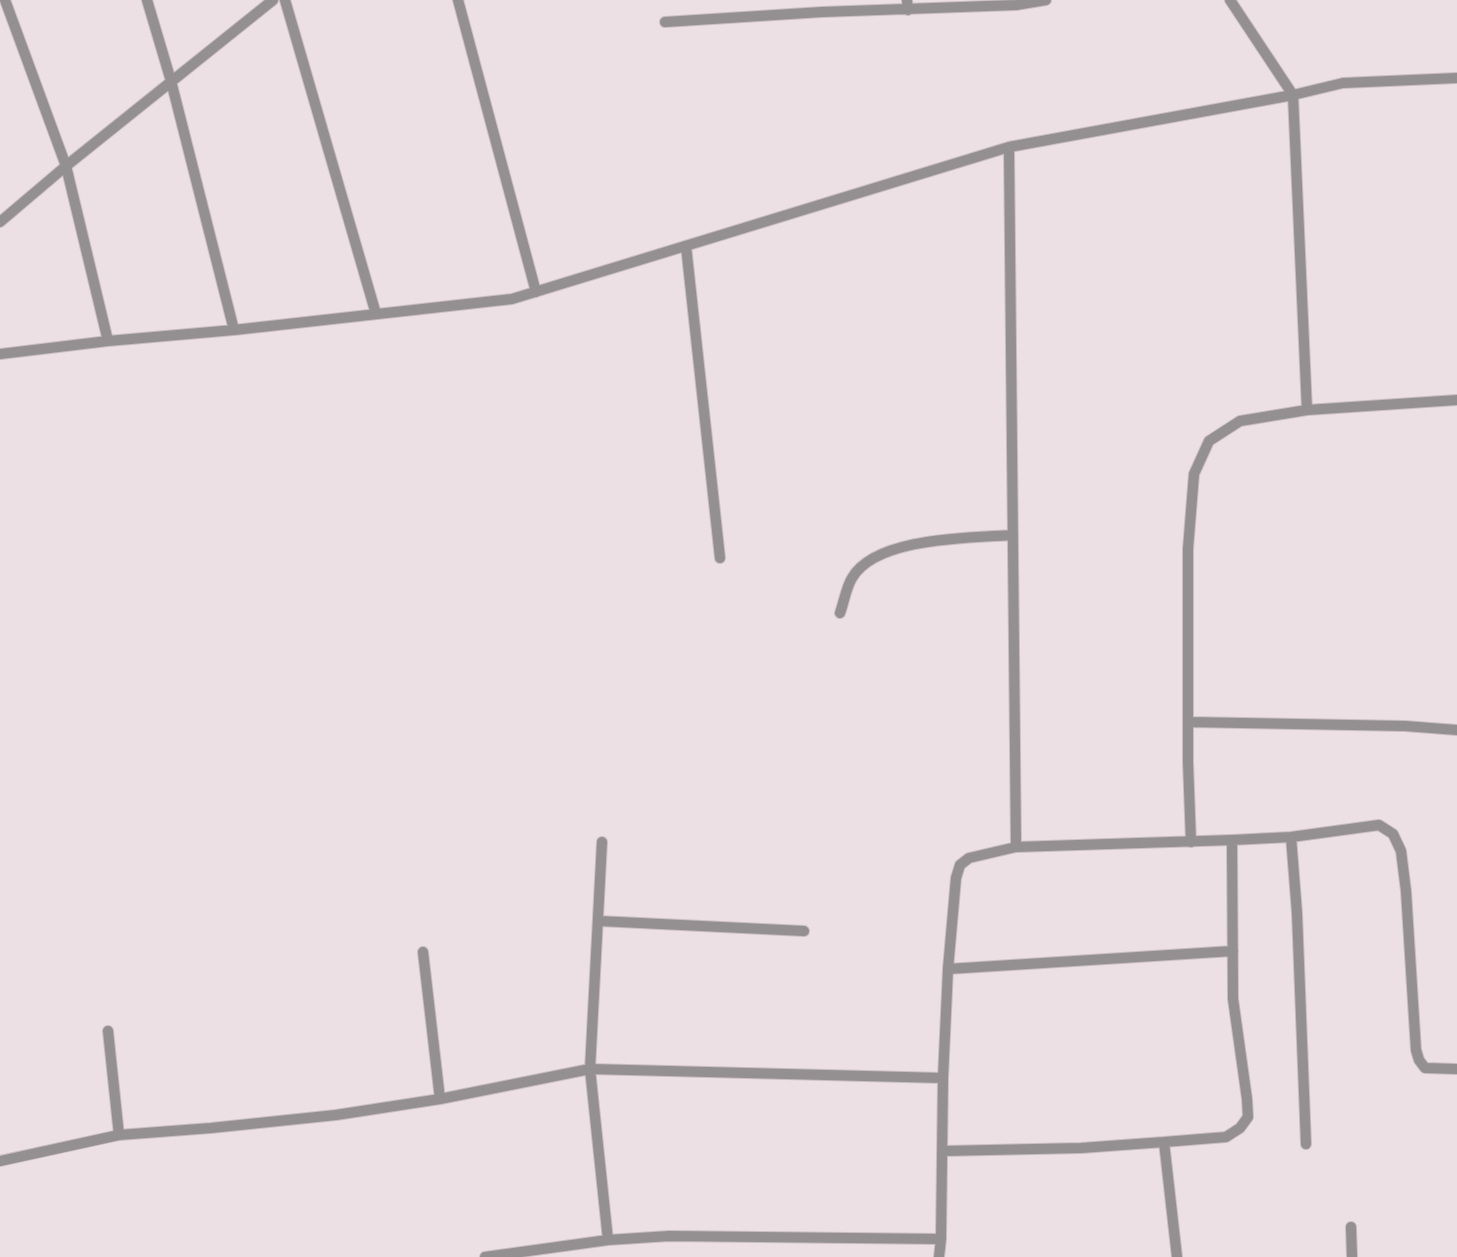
<!DOCTYPE html>
<html>
<head>
<meta charset="utf-8">
<style>
  body { margin:0 }
  canvas { display:block; background:#ece0e4 }
</style>
</head>
<body>
<canvas width="1457" height="1257"></canvas>
<script>
const ctx = document.querySelector('canvas').getContext('2d');
ctx.lineJoin = 'round';
function stroke(path, color, width, dash) { ctx.strokeStyle = color; ctx.lineWidth = width; ctx.lineCap = dash ? 'butt' : 'round'; ctx.setLineDash(dash || []); ctx.stroke(path); }
const minor = new Path2D(`
  M5,0l61,166 42,175
  M147,0l24,81 63,249
  M285,0l91,314
  M458,0l78,292
  M907,0l1,10
  M1230,0l63,95 50,-12 114,-5
  M665,22l157,-10 194,-7 30,-5
  M0,222l66,-56 207,-166
  M686,246l34,312
  M0,354l108,-13 126,-11 278,-31 497,-152 284,-52 14,315 150,-10
  M840,613c4,-11 6,-25 12,-35 24,-41 118,-40 161,-43
  M1188,722l217,4 52,4
  M1291,837l6,76 9,231
  M602,842l-12,227 18,171
  M1191,842l-3,-80v-213l6,-75 15,-33 31,-20 67,-11
  M1016,847l216,-7 59,-3 88,-12 14,9 8,17 5,40 10,159 3,10 6,8 32,1
  M599,921l205,10
  M423,952l17,147
  M948,969l285,-18
  M108,1031l11,104
  M1164,1142l62,-5 14,-9 8,-11 -1,-18 -14,-100 -1,-159
  M943,1151l138,-3 83,-6 13,115
  M0,1161l119,-26 92,-7 125,-13 104,-16 150,-30 353,9
  M1351,1227l1,30
  M485,1257l123,-17 61,-4 272,3
  M939,1257l2,-18 2,-161 5,-109 8,-91 4,-13 9,-7 47,-11 -7,-700`);
stroke(minor, '#c9bec2', 12);
stroke(minor, '#948f91', 10);
</script>
</body>
</html>
